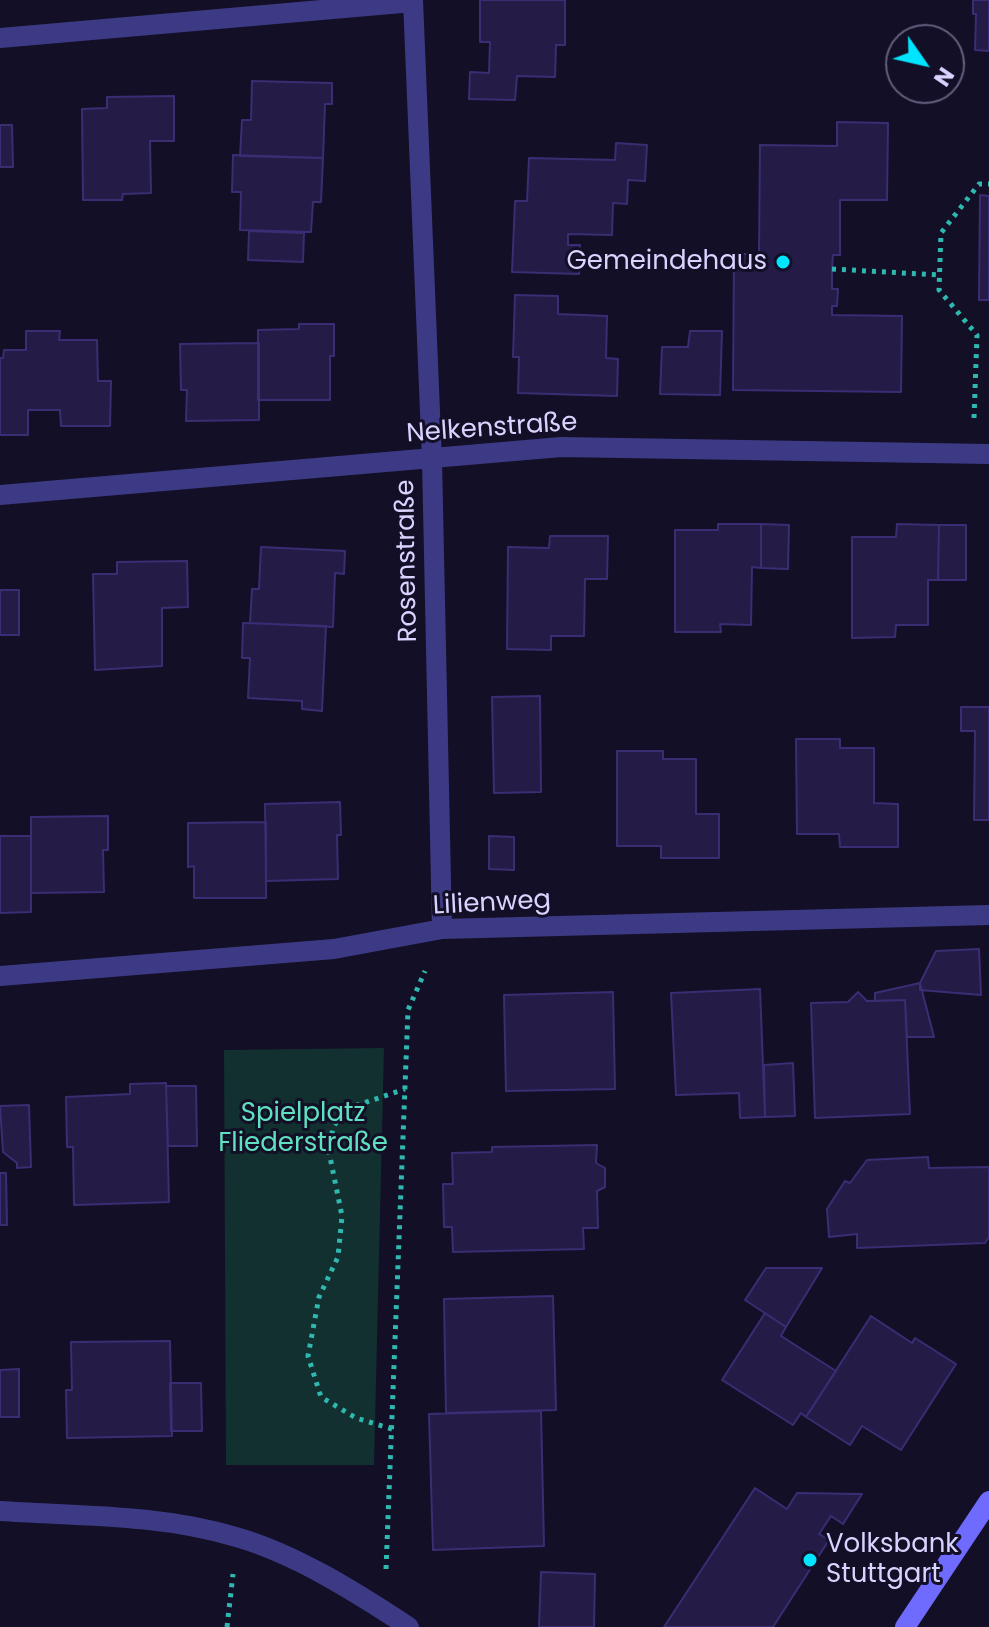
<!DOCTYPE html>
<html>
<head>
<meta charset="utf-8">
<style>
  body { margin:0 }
  #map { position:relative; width:989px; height:1627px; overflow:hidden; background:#130f26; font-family:Poppins,sans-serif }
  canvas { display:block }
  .north { position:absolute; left:885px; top:24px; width:80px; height:80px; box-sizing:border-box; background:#130f26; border:2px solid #625e7d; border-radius:50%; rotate:124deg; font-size:22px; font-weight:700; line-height:32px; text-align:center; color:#d9d4ff }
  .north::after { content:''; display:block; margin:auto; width:28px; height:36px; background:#00e5ff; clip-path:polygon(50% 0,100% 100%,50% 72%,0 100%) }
</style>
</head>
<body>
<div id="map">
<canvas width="989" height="1627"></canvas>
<div class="north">N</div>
</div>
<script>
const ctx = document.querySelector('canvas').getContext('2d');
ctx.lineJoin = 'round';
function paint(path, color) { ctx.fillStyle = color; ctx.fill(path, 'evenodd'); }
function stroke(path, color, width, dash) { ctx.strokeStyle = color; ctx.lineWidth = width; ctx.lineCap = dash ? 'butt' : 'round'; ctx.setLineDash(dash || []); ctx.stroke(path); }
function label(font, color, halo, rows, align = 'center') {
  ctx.font = font + ' Poppins,sans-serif'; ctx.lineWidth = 6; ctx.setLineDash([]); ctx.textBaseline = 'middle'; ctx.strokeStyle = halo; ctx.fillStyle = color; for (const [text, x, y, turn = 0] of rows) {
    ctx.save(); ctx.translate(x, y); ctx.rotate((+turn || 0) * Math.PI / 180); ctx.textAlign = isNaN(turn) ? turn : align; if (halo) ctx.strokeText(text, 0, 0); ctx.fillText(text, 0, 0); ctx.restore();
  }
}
paint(new Path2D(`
  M384,1048l-10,417h-148l-2,-415z`), '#12302f');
const building = new Path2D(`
  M480,0h85v45h-9l-1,32 -38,-1 -2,24 -46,-1 1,-27 19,1 1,-31h-10z
  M973,0h16v51l-14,-1 1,-36h-3z
  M252,81l80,2v21h-7l-2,54 -83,-2 2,-36h9z
  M174,96v45h-24l1,52 -28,1 -1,6h-39l-1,-91 25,-1v-11z
  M837,122l51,1 -1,77h-47v55h-7l-1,14v20h6l-1,17h-5v9l70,1 -1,76 -168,-2 1,-136h25l1,-109 77,1z
  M0,125h12l1,42h-13z
  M616,143l31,2 -2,36 -17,-1 -1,24 -14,-1 -1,32 -44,-1v11h12l-1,29 -67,-2 3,-71h12l2,-43 86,2z
  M233,155l90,3 -2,44h-8l-2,30 -71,-2 1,-38h-9z
  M980,195l9,1v104h-10z
  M249,231l55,2 -1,29 -55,-2z
  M515,295l43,1v18l49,2 -1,42 12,1 -1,37 -99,-3 1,-36h-6z
  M299,324h35v32h-4v44h-72v-70l41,-1z
  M26,331h34l-1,9h38l1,41h13l-1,45h-49l-1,-16h-32v25h-28v-77h3l1,-8h22z
  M690,331h32l-2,64 -60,-1 2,-47h26z
  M259,343v77l-73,1 1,-31h-6l-1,-46z
  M718,524h43v44l-9,-1 -1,58 -31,-1 1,8h-46v-102h43z
  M761,524l28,1 -1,44 -27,-1z
  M897,524l42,1 -1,55h-10v45h-32l-1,12 -43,1v-101h44z
  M939,525h27v55h-28z
  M550,536h58l-1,43h-22l-1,57h-33v14l-44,-1 1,-102 41,1z
  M261,547l84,4 -1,23 -9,-1 -2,54 -83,-4 2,-34h7z
  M187,561l1,46 -26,1v58l-67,4 -2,-96h24v-12z
  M0,590h19v45h-19z
  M243,623l83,3 -4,85 -20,-2v-8l-54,-3 2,-40h-8z
  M540,696l1,96 -47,1 -2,-96z
  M961,707h28v113h-15l1,-89h-14z
  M796,739h44v9h34v55l24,1v43h-58l-1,-13h-42z
  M617,751h46v8h33v55h23v44h-58v-12h-44z
  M340,802l1,33h-4l1,44 -72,2 -1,-77z
  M108,816v34h-5l1,42 -73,1v-76z
  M266,822v76h-72v-32l-6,1v-44z
  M0,836h31v76l-31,1z
  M489,836l25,1v33l-25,-1z
  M979,949l2,46 -61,-5v-7l16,-32z
  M920,983l14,54h-27l-2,-37 -30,1v-8z
  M760,989l5,128 -25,1 -1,-25 -63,2 -5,-102z
  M613,992l2,97 -109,2 -2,-96z
  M858,992l9,9 38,-1 5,114 -95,4 -4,-115 37,-1z
  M793,1063l2,53 -30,1 -1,-52z
  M166,1083l3,119 -95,3 -1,-58h-6l-1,-50 64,-3v-10z
  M166,1086h30l1,60h-29z
  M29,1105l2,62 -14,1v-5l-14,-11 -3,-46z
  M597,1145l-1,18 9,5v19l-8,4 1,37h-15l1,21 -131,3 -1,-25h-8l-1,-43h10l-1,-31 40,-1v-5z
  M928,1157l1,11 60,-1v70l-4,6 -128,5v-14l-28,3 -2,-28 18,-28 5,2 17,-23z
  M0,1173h6l1,52h-7z
  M766,1268h56l-36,59 -41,-27z
  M553,1296l3,114 -110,3 -2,-114z
  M765,1313l21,14 -5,9 55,35 -30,46 -5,-4 -8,12 -71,-45z
  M871,1316l41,27 3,-5 41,26 -55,86 -39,-24 -12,19 -44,-28z
  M170,1341l2,95 -105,2 -1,-48h6l-1,-48z
  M19,1369v48h-19v-47z
  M170,1383h31l1,48h-31z
  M541,1411l3,135 -111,4 -4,-136z
  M755,1488l32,21 10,-16 65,1 -19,30 -12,-8 -12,18 10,6 -56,87h-109z
  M541,1572l54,2 -1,53h-55z`);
paint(building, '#241b47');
stroke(building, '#3b2d73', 2);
stroke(new Path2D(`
  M832,269l107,6
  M974,418l3,-83 -38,-45 2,-57 38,-49h10
  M392,1429l-36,-11 -35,-21 -13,-41 11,-59 19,-40 4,-41 -13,-64 4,-25 13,-18 59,-20
  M386,1569l22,-559 17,-39
  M227,1627l6,-53`), '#2fb8b0', 5, [4, 6]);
stroke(new Path2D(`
  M413,0l19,460 10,469
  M0,38l413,-36
  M0,495l561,-48 428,7
  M0,976l334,-27 108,-20 547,-14
  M0,1511c78,5 160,3 236,26 60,17 121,56 173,90`), '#3d3a85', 20);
stroke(new Path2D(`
  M905,1627l84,-126`), '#6f6bff', 20);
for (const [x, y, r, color] of [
  [783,262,8,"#00e5ff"],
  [810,1560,8,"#00e5ff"]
]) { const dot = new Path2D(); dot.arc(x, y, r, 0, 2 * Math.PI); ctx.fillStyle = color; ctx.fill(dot); stroke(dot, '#130f26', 3); }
label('26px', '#d9d4ff', '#130f26', [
  ["Gemeindehaus",767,262],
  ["Volksbank",826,1545,"left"],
  ["Stuttgart",826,1575,"left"]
], 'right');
label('26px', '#d9d4ff', '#130f26', [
  ["Nelkenstraße",492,429,-4],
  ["Rosenstraße",408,561,-91],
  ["Lilienweg",492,904,-3]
]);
label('26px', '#5fe0c0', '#130f26', [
  ["Spielplatz",303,1114],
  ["Fliederstraße",303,1144]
]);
</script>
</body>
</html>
